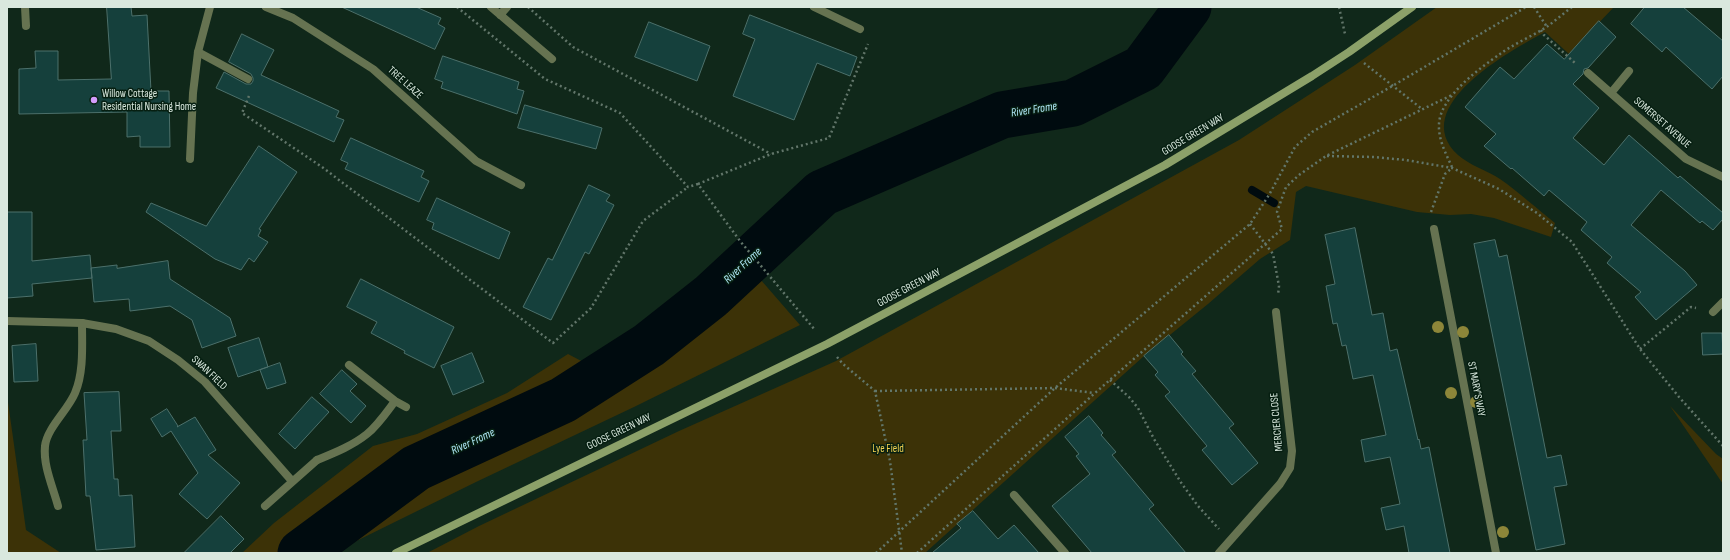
<!DOCTYPE html>
<html>
<head>
<meta charset="utf-8">
<style>
  body { margin:0 }
  #map { position:relative; width:1730px; height:560px; overflow:hidden; background:#10281a; font-family:"Sofia Sans Condensed",sans-serif }
  canvas { display:block }
  .frame { position:absolute; inset:0; border:8px solid #d9e8de; pointer-events:none }
</style>
</head>
<body>
<div id="map">
<canvas width="1730" height="560"></canvas>
<div class="frame"></div>
</div>
<script>
const ctx = document.querySelector('canvas').getContext('2d');
ctx.lineJoin = 'round';
function paint(path, color) { ctx.fillStyle = color; ctx.fill(path, 'evenodd'); }
function stroke(path, color, width, dash) { ctx.strokeStyle = color; ctx.lineWidth = width; ctx.lineCap = dash ? 'butt' : 'round'; ctx.setLineDash(dash || []); ctx.stroke(path); }
function label(font, color, halo, rows, align = 'center') {
  ctx.font = font + ' "Sofia Sans Condensed",sans-serif'; ctx.lineWidth = 3; ctx.setLineDash([]); ctx.textBaseline = 'middle'; ctx.strokeStyle = halo; ctx.fillStyle = color; for (const [text, x, y, turn = 0] of rows) {
    ctx.save(); ctx.translate(x, y); ctx.rotate((+turn || 0) * Math.PI / 180); ctx.textAlign = isNaN(turn) ? turn : align; if (halo) ctx.strokeText(text, 0, 0); ctx.fillText(text, 0, 0); ctx.restore();
  }
}
paint(new Path2D(`
  M1437,7h177l-45,47 -24,-22c-35,19 -138,75 -87,123 11,10 30,16 42,24 19,13 37,30 55,44l-4,14 -57,-19 -23,-4 -21,1 -33,-3 -111,-26 -10,6 -6,48 -30,19 -52,45 -64,52 -219,197h-498l52,-27 200,-95 157,-70 403,-221 116,-75z
  M754,272l46,53 -166,82 -158,75 -144,71h-90l32,-30 99,-77 44,-12 90,-41 61,-39 44,23 85,-57z
  M7,395l19,135 35,23h-54z
  M1670,406l46,48 7,5v25z`), '#3c3207');
stroke(new Path2D(`
  M1252,190l22,13`), '#000b0f', 8);
stroke(new Path2D(`
  M301,553l115,-85 147,-68 86,-55 62,-49 111,-103 180,-78 71,-12 70,-35 45,-61`), '#000b0f', 47);
const building = new Path2D(`
  M107,7h24l1,9 15,-1 4,76h18l1,56h-30v-11l-13,1v-25l-108,2v-45l17,-1 -1,-17h23v29l53,-1z
  M342,7h74l25,11 -3,6 7,4 -10,21z
  M1645,7h38l40,34v35l-11,13 -46,-42 -4,5 -31,-28z
  M750,15l107,42 -7,19 -33,-13 -23,57 -61,-24 22,-57 -12,-5z
  M1599,21l17,16 -28,31 -4,1 -1,5 -10,10 26,24 -26,30 31,27 25,-30 49,43 2,-2 43,37v6l-10,11 -11,-9 -2,2 -39,-33 -30,35 54,46 12,14 -41,35 -21,-23 6,-5 -34,-29 5,-6 -31,-27 6,-8 -38,-32 -5,6 -32,-28 -1,1 -27,-23 12,-12 -31,-27 35,-40 14,12 33,-35 17,15z
  M649,22l61,24 -13,35 -62,-24z
  M242,34l32,16 -13,25 78,36 -3,6 8,3 -10,22 -118,-54 8,-16 22,12h5l2,-3v-3l-2,-4 -22,-12z
  M443,56l76,26 -2,7 7,2 -7,23 -76,-26 2,-6 -8,-3z
  M525,105l77,23 -6,21 -78,-21z
  M351,138l73,33 -3,6 8,4 -10,21 -74,-33 3,-6 -7,-3z
  M259,146l38,26 -38,57 2,1 -3,6 10,6 -14,20 -5,-4 -8,12 -26,-11 -69,-47 5,-9 55,23z
  M589,185l21,10 -4,6 8,4 -25,49 -4,-2 -34,68 -28,-13 25,-49 4,2z
  M437,198l73,34 -11,27 -67,-30 2,-6 -7,-3z
  M7,212h25v49l58,-6 2,23 -60,6 1,12 -26,2z
  M1355,228l17,87 11,-2 7,38 7,-2 21,91 1,-1 2,10 8,-2 21,106h-41l-5,-27 -18,4 -5,-22 19,-4 -10,-47 -25,5 -4,-22 25,-5 -13,-60 -20,4 -7,-34 -4,1 -5,-23 -4,1 -7,-38 9,-2 -10,-49z
  M1495,240l4,17 8,-2 40,203 14,-3 6,30 -13,2 11,57 -29,6 -62,-306z
  M168,261l2,18 60,39 6,18 -34,12 -10,-28 -22,-14 -40,5 -1,-12 -35,3 -3,-34 26,-3v3z
  M361,279l93,48 -20,41 -30,-15 1,-2 -34,-18 6,-11 -30,-15z
  M1702,333h20l1,21 -20,1z
  M1169,335l14,17 -2,2 15,17 -4,3 42,50 -5,4 29,35 -26,22 -30,-35 5,-4 -42,-50 5,-4 -15,-17 3,-3 -14,-16z
  M259,338l9,29 -30,10 -10,-29z
  M36,344l2,37 -24,1 -2,-36z
  M472,353l12,29 -31,13 -12,-29z
  M280,363l6,20 -19,6 -7,-19z
  M342,370l15,14 -7,7 16,15 -15,17 -31,-29z
  M119,392l2,39h-10l3,48h4l1,17 13,-1 3,52 -39,3 -6,-54h-4l-3,-56h4l-3,-47z
  M312,397l17,15 -34,37 -16,-15z
  M167,409l11,17 -1,1 18,-10 21,33 -8,5 32,28 -33,36 -28,-25 19,-21 -27,-42 -9,6 -11,-18z
  M1089,416l14,17 -2,2 15,17 -4,3 42,50 -5,4 37,44h-94l-40,-47 38,-32 -14,-18 3,-2 -14,-17z
  M973,511l25,28 16,-14 25,28h-107l29,-25 -4,-4z
  M221,516l23,23 -14,14h-46z`);
paint(building, '#15403c');
stroke(building, '#4c706b', 1);
stroke(new Path2D(`
  M457,7l88,72 75,34 68,74 10,-3 42,57 75,89
  M528,7l45,40 198,107
  M1339,7l6,27
  M1534,7l13,20
  M1541,30l3,5 31,28
  M1364,63l58,46
  M249,96l-7,17 80,54 231,176 38,-35 52,-87 45,-34
  M1327,156l46,1 33,3 46,8 47,21 38,24 35,29 68,107 39,48 44,49
  M1452,167c-6,-13 -14,-28 -13,-43 1,-27 41,-56 61,-70 15,-11 33,-18 48,-28 8,-6 16,-13 24,-19
  M698,184l73,-30 58,-16 39,-94
  M1431,212l14,-38 7,-6
  M1250,224l23,30 6,32 -1,9
  M1640,349l51,-42 5,1
  M837,357l6,7 32,27 15,70 12,92
  M1110,380l19,17 9,11 16,31 28,45 16,22 21,23
  M875,391l180,-3 39,5
  M876,553l179,-165 195,-164 19,-29 26,-48 17,-15 82,-47 132,-78
  M917,553l178,-160 187,-164 -5,-17 9,-25 13,-12 27,-19 126,-61`), '#62766a', 2.5, [2, 3]);
stroke(new Path2D(`
  M814,7l46,22
  M198,52l50,27
  M349,365l46,36 11,6
  M317,460c17,-7 35,-14 50,-26 11,-9 19,-21 28,-33
  M58,506c-5,-19 -15,-40 -13,-60 2,-18 23,-36 30,-53 9,-21 7,-48 7,-70`), '#667351', 8);
stroke(new Path2D(`
  M25,7l1,19
  M266,7l27,11 80,51 103,92 45,24
  M491,7l61,52
  M500,15l7,-8
  M1588,73l98,86 37,18
  M1611,93l18,-22
  M190,159l3,-66 5,-41 12,-45
  M1434,229l62,324
  M1713,312l10,-10
  M7,321l75,2 34,6 33,12 29,19 27,22 87,99
  M1014,495l51,58
  M265,506l52,-46
  M1219,553l61,-69 10,-16 2,-17 -16,-139`), '#667351', 8);
stroke(new Path2D(`
  M396,553l431,-209 338,-179 147,-89 37,-24 63,-45`), '#8ca169', 8);
ctx.fillStyle = '#8d8639';
for (const [x, y] of [
  [1438,327],
  [1463,332],
  [1451,393],
  [1476,402],
  [1503,532]
]) { ctx.beginPath(); ctx.arc(x, y, 6, 0, 2 * Math.PI); ctx.fill(); }
for (const [x, y, r, color] of [
  [94,100,4,"#d39cfc"]
]) { const dot = new Path2D(); dot.arc(x, y, r, 0, 2 * Math.PI); ctx.fillStyle = color; ctx.fill(dot); stroke(dot, '#061f11', 1.5); }
label('11px', '#d9e8de', '#061f11', [
  ["TREE LEAZE",405,83,42],
  ["SOMERSET AVENUE",1662,123,41],
  ["GOOSE GREEN WAY",1193,135,-31],
  ["GOOSE GREEN WAY",909,288,-28],
  ["SWAN FIELD",209,373,43],
  ["ST MARY'S WAY",1476,389,79],
  ["MERCIER CLOSE",1277,422,-95],
  ["GOOSE GREEN WAY",619,432,-26]
]);
label('11px', '#d9e8de', '#061f11', [
  ["Willow Cottage",102,94],
  ["Residential Nursing Home",102,107]
], 'left');
label('11px', '#f4d352', '#061f11', [
  ["Lye Field",888,449]
]);
label('italic 12px', '#afe6f5', '#061f11', [
  ["River Frome",1034,110,-9],
  ["River Frome",743,266,-43],
  ["River Frome",473,442,-25]
]);
</script>
</body>
</html>
